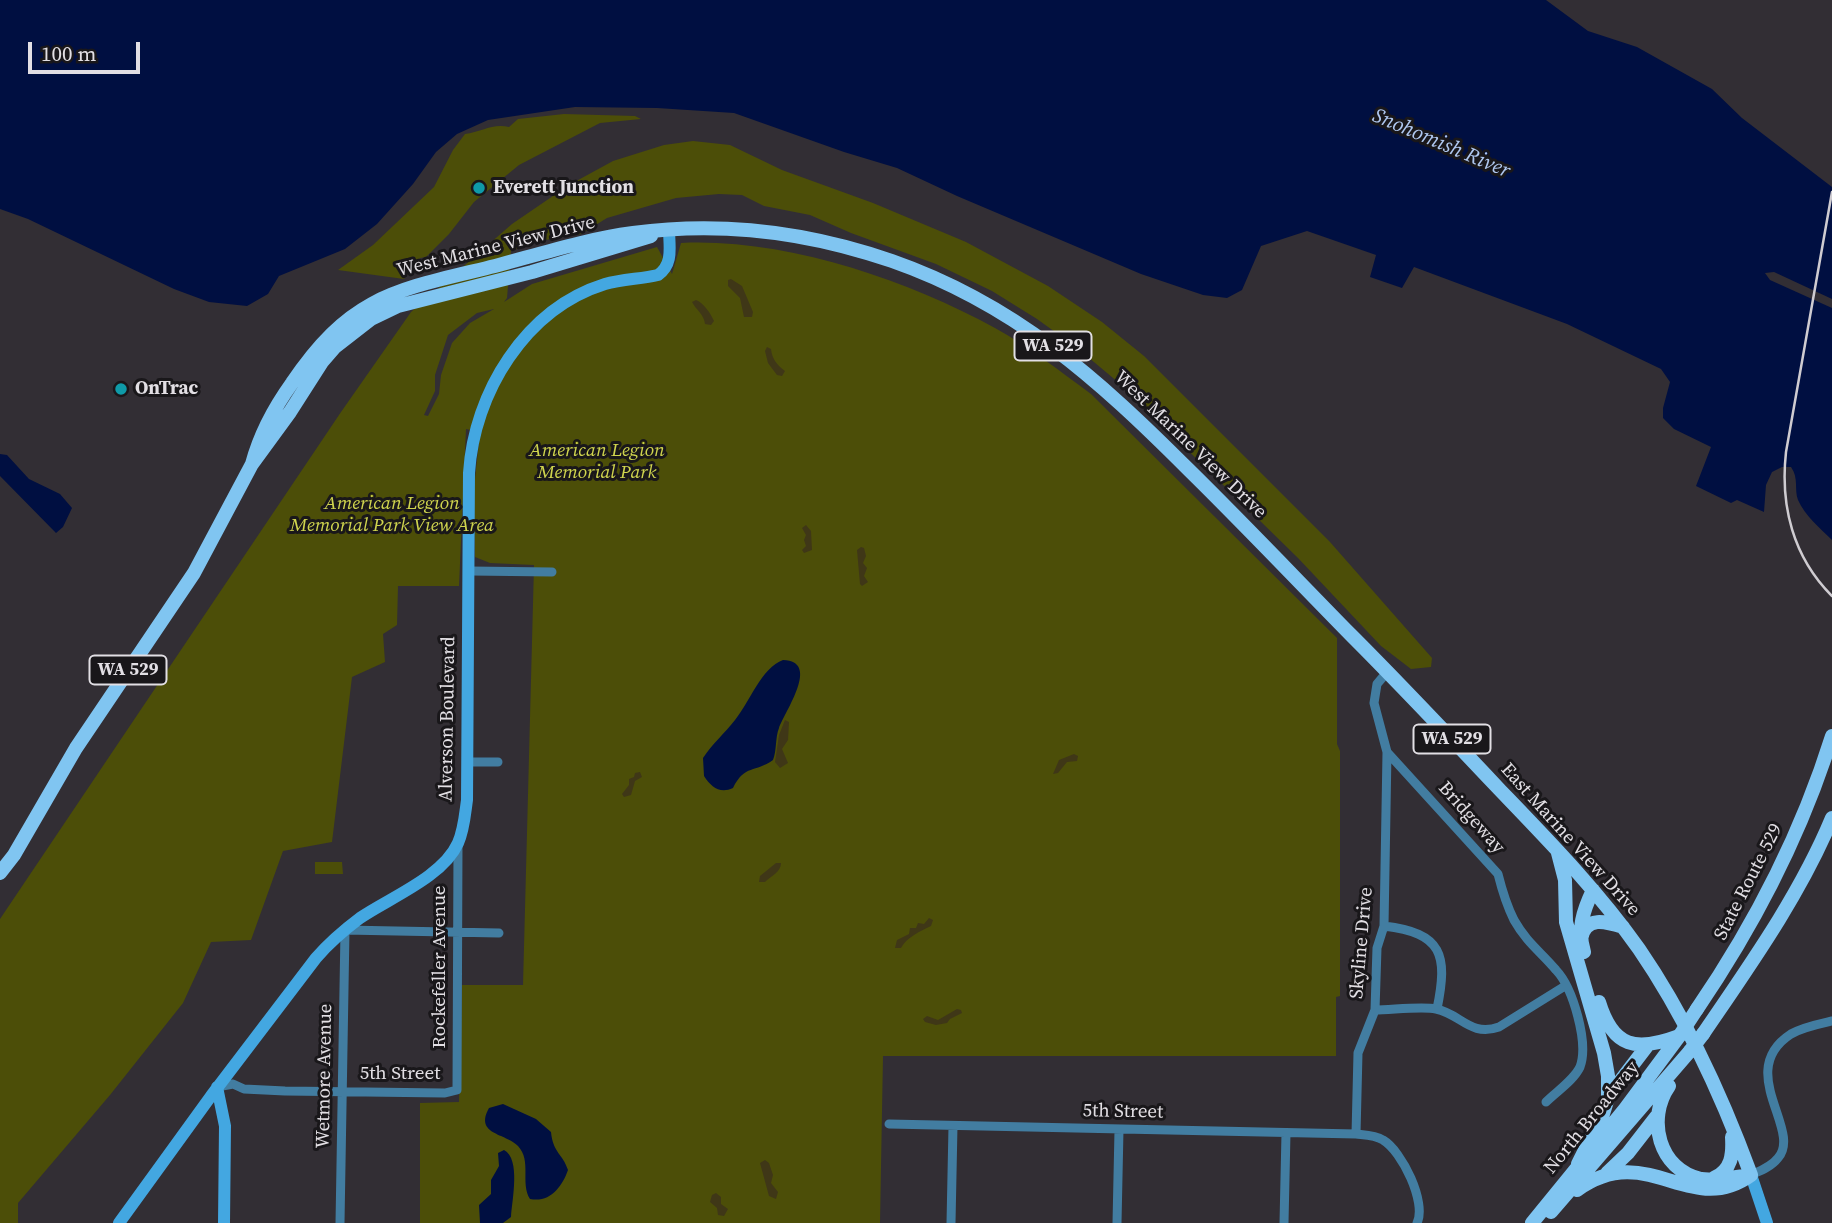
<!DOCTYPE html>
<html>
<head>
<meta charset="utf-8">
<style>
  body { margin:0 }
  #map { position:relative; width:1832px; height:1223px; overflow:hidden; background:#322e34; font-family:"Source Serif 4",serif }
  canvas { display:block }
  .scale { position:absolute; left:28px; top:42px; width:112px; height:32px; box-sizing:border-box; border:4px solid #e2dfe4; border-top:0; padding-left:9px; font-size:21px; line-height:24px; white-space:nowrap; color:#e2dfe4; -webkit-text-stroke:5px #19171a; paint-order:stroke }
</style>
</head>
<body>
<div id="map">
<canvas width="1832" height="1223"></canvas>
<div class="scale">100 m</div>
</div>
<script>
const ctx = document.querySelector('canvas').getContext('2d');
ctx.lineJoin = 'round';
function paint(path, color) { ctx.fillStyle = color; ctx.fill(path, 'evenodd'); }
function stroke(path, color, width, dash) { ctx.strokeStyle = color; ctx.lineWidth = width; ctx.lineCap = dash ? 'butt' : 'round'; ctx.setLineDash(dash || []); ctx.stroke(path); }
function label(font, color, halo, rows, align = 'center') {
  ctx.font = font + ' "Source Serif 4",serif'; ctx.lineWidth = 6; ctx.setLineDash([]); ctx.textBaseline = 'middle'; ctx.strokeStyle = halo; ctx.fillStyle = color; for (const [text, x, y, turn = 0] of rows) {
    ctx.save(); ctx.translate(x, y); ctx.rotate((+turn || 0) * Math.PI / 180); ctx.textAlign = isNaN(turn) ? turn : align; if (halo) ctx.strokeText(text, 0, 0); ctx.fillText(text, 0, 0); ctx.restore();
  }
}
paint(new Path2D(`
  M564,114l71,2 6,3 -41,4 -81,42 -45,37 -25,32 -23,23 -6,1 -16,21 -66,-9 35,-25 61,-58 19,-37 12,-16c16,-2 28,-11 44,-7l9,-8z
  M693,141l37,4 52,25 91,33 93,39 82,44 54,36 42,34 186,186 102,116 -1,9 -20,2 -30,-23 -83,-88 -179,-175 -43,-36 -39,-28 -45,-28 -56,-27 -85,-31 -41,-18 -46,-9 -22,-11 -23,-1 -43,4 -69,20 -26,16 -48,8 -22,9 -4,47 -3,4 28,-18 125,-37 15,27 9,-31c103,-5 224,36 314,85 34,19 65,43 96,66l246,244v106l3,7v245l-4,1v59h-453l-3,167h-460v-120l39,-1 3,-117h61l11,-420 -44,-2 -15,-6 -1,-69 6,-56 -14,-3 -7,157h-61l-1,39 -14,9 2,28 -33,15 -20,165 -49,9 -32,89 -40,2 -28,61 -73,92 -92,108v20h-18v-304l341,-507 70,-100 101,-88 57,-39 44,-24 51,-16zM494,309l-24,14 -18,20 -11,32 -2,19 -11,22 -4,-1 11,-24v-16l13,-40 29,-22z
  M315,862h27l1,12h-28z`), '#4c4e08');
paint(new Path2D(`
  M731,279l11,7 11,26 -1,5h-8l-4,-19 -12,-12v-6z
  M696,300c7,2 15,14 18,21l-3,4 -6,-1c-1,-10 -9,-14 -13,-22z
  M767,347l4,2c1,10 6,16 14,22l-3,5 -5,-1 -9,-12 -3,-12z
  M806,525l5,6 1,19 -8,3 -2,-3 4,-4 -2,-6 2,-5 -4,-7z
  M861,547l3,1 2,8 -3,7 4,5 -3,8 4,6 -6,4 -2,-2 -3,-34z
  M785,720l4,2 -1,18 -6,9 6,14 -8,5 -5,-6 4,-27z
  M1074,754l4,2 -1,5 -10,1 -9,11 -5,1 6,-14z
  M640,772l2,5 -7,4 -4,14 -7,2 -2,-3 7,-9v-6l5,-2 1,-4z
  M776,863h5c0,9 -10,13 -16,19h-6l1,-6z
  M929,918l4,2 -2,6c-11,5 -25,12 -30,22h-6l2,-8 12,-6 1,-6h6l2,-5 6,1z
  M957,1009l4,1 1,3 -12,6 -3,4 -11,2 -11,-3 -2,-3 4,-3 11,4z
  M765,1160l4,3 4,12 -2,8 7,9 -2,7 -7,-3 -9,-33z
  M716,1193l5,4v7l7,5 -4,7 -6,-1 -1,-7 -7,-6 2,-7z`), '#3f3717');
paint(new Path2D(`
  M0,0h1546l42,31 49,16 75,42 30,29 90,69v353c-12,-12 -27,-24 -34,-40 -4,-11 1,-22 -7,-33h-9l-10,5 -6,13 -2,27 -27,-12 -6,3 -35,-17 15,-39 -37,-18 -11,-11v-10l7,-26 -9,-13 -94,-45 -153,-57 -12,21 -32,-11 6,-22 -69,-24 -46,15 -19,44 -15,8 -24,-3 -62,-21 -184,-78 -60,-28 -53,-16 -110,-39 -77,-5 -82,-1 -87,13 -31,14 -21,18 -23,32 -36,40 -32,25 -66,27 -11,18 -21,12 -38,-4 -35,-13 -146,-70 -28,-10z
  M0,454l7,1 22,24 31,15 12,14 -9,19 -7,6 -56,-57z
  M783,660c38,1 2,51 -4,68 -4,10 -2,22 -6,32 -18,13 -28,4 -40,28 -13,6 -22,-1 -29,-12l-1,-18c9,-14 22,-25 32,-38 14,-17 27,-53 48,-60z
  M503,1104l33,15 15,13c2,21 12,22 17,38 -6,17 -18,33 -38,29 -10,-16 2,-38 -12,-53 -12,-13 -44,-11 -29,-38z
  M504,1150c17,9 8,50 7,67l-8,6h-23l-1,-18 12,-11v-14l8,-14 -1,-13z`), '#000f41');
paint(new Path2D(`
  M1774,272l58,27v9l-62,-28 -5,-7z`), '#322e34');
stroke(new Path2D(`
  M470,571l82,1
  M1388,671l-11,13 -3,19 13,49 111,122c4,16 9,32 16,46 13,23 27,32 42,50 17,18 33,73 24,97 -6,13 -24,25 -34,35
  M468,762h30
  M1384,926c59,7 64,29 53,83
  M1375,1010c16,0 47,-4 61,-1 25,5 34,28 63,18l66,-41
  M217,1087l16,-3 11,5 41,2 160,2 12,-3 1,-244
  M889,1124l467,10c9,1 19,1 27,6 19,11 44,63 34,83
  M1356,1134l2,-81 17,-43 2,-62 7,-22 3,-174
  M1751,1175c9,-4 20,-8 27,-17 25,-28 -44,-87 13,-124 12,-7 28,-10 41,-13
  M340,1223l5,-293 154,3
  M951,1223l2,-97
  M1117,1223l2,-93
  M1284,1223l2,-90`), '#427da1', 9);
stroke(new Path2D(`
  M217,1087l8,39 -1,97
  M1751,1175l16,48
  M119,1223l92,-127 105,-138c13,-15 28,-28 44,-40 29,-20 83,-41 98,-75 6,-13 7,-29 9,-43l2,-327c5,-80 56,-164 136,-189 17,-5 36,-5 53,-9 16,-11 11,-29 11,-46`), '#43a7e1', 12);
stroke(new Path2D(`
  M252,464c8,-30 22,-56 40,-81 60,-89 105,-93 203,-117 45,-12 92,-27 138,-33 88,-12 175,-1 259,28 123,43 206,118 296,208 55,54 109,111 163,166 50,50 99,102 148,154 49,51 99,102 140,160 48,70 83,147 112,226
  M1558,853l7,27 1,42 38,131 4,23v22l-5,16 -25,50
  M0,873l14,-18 62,-107 118,-175 58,-109 38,-52 32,-50 13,-15 36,-28 27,-13 134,-34 119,-36
  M1581,939c4,-24 26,-17 42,-12
  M1584,952c-7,-23 -1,-41 9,-62
  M1599,1002c14,46 37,50 80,34
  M1697,1009c58,-85 104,-174 135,-273
  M1703,1034c47,-69 97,-139 129,-216
  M1669,1086c-23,33 -10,84 32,93 15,2 31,-2 45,-3
  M1608,1097l39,-51
  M1607,1173l21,-20 28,-36
  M1714,1178c18,-8 19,-24 18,-41
  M1577,1190c71,-51 112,29 174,-15
  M1551,1212l139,-161
  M1532,1223l93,-114 55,-74`), '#80c5f1', 14);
stroke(new Path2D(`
  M1832,192l-46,260c-6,54 7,105 46,144`), '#cfccd1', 2.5);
stroke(new Path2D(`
  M1680,1035l17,-26
  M1690,1051l13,-17`), '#80c5f1', 14);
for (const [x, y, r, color] of [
  [479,188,7,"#0f9aa8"],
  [121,389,7,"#0f9aa8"]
]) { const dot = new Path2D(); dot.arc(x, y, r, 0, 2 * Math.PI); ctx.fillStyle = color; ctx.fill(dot); stroke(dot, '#19171a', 2.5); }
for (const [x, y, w] of [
  [1053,346,77],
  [128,670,77],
  [1452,739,77]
]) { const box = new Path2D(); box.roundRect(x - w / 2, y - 14.5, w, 29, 5); ctx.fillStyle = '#19171a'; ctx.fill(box); stroke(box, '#e2dfe4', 2); }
label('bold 18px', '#e2dfe4', null, [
  ["WA 529",1053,346],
  ["WA 529",128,670],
  ["WA 529",1452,739]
]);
label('bold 19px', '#e2dfe4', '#19171a', [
  ["Everett Junction",493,188],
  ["OnTrac",135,389]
], 'left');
label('19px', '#e2dfe4', '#19171a', [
  ["West Marine View Drive",496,247,-14],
  ["West Marine View Drive",1190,445,44],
  ["Alverson Boulevard",448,719,-89],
  ["Bridgeway",1471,818,48],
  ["East Marine View Drive",1570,840,48],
  ["State Route 529",1749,882,-63],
  ["Skyline Drive",1362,943,-85],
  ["Rockefeller Avenue",440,967,-90],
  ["5th Street",400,1074],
  ["Wetmore Avenue",325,1076,-89],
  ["5th Street",1123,1112,1],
  ["North Broadway",1592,1118,-51]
]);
label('italic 19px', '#d0d54e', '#19171a', [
  ["American Legion",597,451],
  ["Memorial Park",597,473],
  ["American Legion",392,504],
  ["Memorial Park View Area",392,526]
]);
label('italic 21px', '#afc7ef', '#19171a', [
  ["Snohomish River",1441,144,23]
]);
</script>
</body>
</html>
